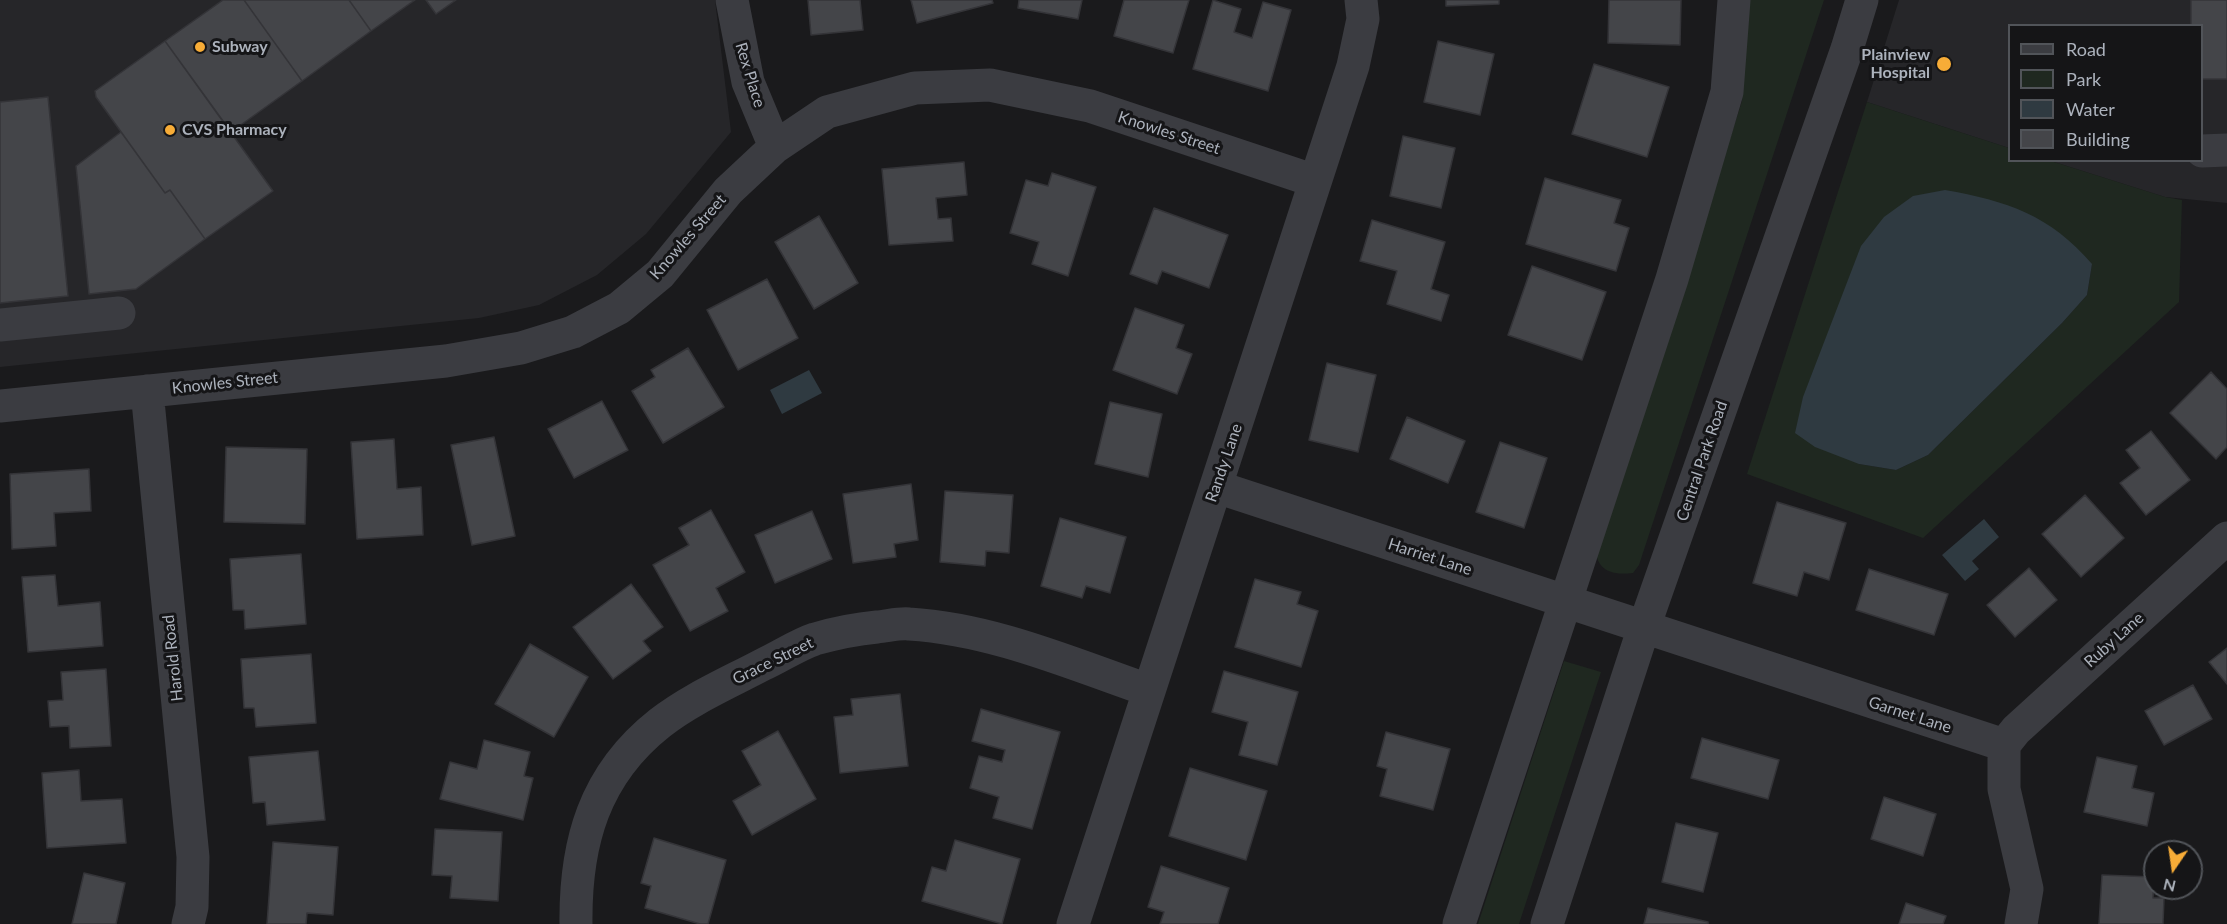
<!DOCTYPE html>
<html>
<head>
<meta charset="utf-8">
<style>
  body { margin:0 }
  #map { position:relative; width:2227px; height:924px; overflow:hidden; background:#1a1a1c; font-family:Lato,sans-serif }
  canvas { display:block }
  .legend { position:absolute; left:2008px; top:24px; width:195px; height:138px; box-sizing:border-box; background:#151517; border:2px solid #515459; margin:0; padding:8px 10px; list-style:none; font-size:18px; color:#acb2bc }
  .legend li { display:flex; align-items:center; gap:12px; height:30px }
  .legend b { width:30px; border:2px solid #515459 }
  .north { position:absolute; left:2143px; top:840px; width:60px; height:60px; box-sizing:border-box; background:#151517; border:2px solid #515459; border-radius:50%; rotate:193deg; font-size:16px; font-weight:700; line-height:24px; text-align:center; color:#acb2bc }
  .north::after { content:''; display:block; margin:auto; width:21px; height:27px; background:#f7ac37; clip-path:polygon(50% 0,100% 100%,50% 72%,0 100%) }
</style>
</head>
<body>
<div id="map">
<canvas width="2227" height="924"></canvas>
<ul class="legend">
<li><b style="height:8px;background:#3b3c41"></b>Road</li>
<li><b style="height:16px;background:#1f2820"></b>Park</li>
<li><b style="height:16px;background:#2f3a41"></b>Water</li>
<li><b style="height:16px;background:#444549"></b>Building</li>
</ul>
<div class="north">N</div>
</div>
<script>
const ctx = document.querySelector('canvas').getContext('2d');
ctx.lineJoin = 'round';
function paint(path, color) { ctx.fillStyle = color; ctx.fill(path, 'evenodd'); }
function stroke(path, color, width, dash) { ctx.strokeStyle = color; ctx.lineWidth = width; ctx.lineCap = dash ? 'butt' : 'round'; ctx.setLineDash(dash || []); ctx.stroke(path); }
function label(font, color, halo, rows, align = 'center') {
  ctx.font = font + ' Lato,sans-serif'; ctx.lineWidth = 6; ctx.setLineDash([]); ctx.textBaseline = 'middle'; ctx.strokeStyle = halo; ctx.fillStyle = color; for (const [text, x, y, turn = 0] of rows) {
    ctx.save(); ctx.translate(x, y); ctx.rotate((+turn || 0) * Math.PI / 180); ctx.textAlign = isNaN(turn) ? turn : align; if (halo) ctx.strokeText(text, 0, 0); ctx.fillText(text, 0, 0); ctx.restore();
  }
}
paint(new Path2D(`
  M0,0h715l16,132 -85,102 -49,41 -58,30 -60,13 -479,49z
  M1899,0h328v203l-62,-6 -114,-36 151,-1v-134h-192l-1,122 -142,-46z`), '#262629');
paint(new Path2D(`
  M1746,0h78l-185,565 -6,8c-17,2 -34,0 -37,-20l146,-452z
  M1867,102l142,46 1,12 41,1 114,36 17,3 -3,102 -256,236 -176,-64zM2092,264l-5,31 -25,28 -134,132 -32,15 -37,-6z
  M1564,661l37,11 -82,252h-41z`), '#1f2820');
paint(new Path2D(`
  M1945,190c62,11 105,25 147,74l-5,31 -25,28 -134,132 -32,15 -37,-6 -44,-17 -20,-14 8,-36 58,-151 23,-29 29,-21z
  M809,370l13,23 -40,21 -12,-24z
  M1984,519l15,18 -27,24 7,8 -14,12 -23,-26z`), '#2f3a41');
const building = new Path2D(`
  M223,0h21l58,81 -71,51 -66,-91z
  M244,0h105l22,31 -69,50z
  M349,0h66l-44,31z
  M426,0h30l-20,14z
  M808,0h52l3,30 -52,5z
  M911,0h81l1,3 -76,20z
  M1019,0h63l-4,19 -60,-11z
  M1124,0h65l-16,53 -59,-17z
  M1213,0l28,9 -7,23 18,6 11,-36 28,8 -23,81 -75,-22z
  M1446,0h53v4l-53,2z
  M1609,0h72l-1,45 -72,-2z
  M2191,0h36v79h-25v-53h-11z
  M165,41l108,150 -68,48 -35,-49 -5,3 -69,-96 -1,-6z
  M1438,41l56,13 -14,61 -56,-13z
  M1594,64l75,23 -22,70 -75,-23z
  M48,97l20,199 -68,7v-201z
  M121,132l44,61 5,-3 35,49 -69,50 -47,5 -13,-128z
  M1403,136l52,12 -14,60 -51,-12z
  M964,162l3,33 -31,3 2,21 13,-1 2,23 -64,4 -7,-76z
  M1052,173l44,14 -28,89 -36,-12 7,-22 -29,-9 16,-53 22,6z
  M1545,178l76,22 -7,23 15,5 -13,43 -90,-27z
  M1154,208l74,27 -19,53 -47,-17 -5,13 -27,-10z
  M819,216l39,67 -44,26 -39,-67z
  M1372,220l73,22 -14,47 18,6 -8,26 -54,-17 10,-33 -37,-10z
  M1532,266l74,26 -24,68 -74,-25z
  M767,279l31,59 -60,32 -31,-60z
  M1135,308l49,17 -8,23 16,6 -15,40 -64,-24z
  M688,348l36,59 -61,36 -31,-52 23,-14 -4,-7z
  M1327,363l49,12 -18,77 -49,-12z
  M2211,372l16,17v58l-11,12 -46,-46z
  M602,401l26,49 -54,28 -26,-49z
  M1110,402l52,12 -14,63 -53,-13z
  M1407,417l58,24 -17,42 -58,-24z
  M2151,431l39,49 -44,35 -26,-32 20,-15 -14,-18z
  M494,437l21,99 -43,9 -21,-100z
  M394,439l3,50 24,-2 2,48 -66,4 -6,-97z
  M1500,442l47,16 -23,70 -48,-16z
  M226,447l81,2 -2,75 -81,-2z
  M89,469l2,42 -37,2 2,33 -44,3 -2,-75z
  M911,484l7,56 -24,4 2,13 -43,6 -10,-69z
  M945,491l68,4 -4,58 -23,-2 -1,15 -45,-4z
  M2085,495l39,43 -43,39 -39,-43z
  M1777,502l69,21 -17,57 -25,-8 -7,24 -44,-13z
  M711,510l34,62 -29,16 12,23 -38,20 -37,-66 36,-20 -10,-17z
  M812,511l20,48 -57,24 -20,-48z
  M1060,518l66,19 -16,56 -24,-7 -4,12 -41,-12z
  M301,554l5,70 -61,5 -1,-19h-11l-3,-51z
  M2029,568l28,32 -42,37 -28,-32z
  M1869,569l79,25 -14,41 -78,-25z
  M55,575l3,31 42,-4 3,44 -75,6 -6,-75z
  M1255,579l46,13 -4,12 21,7 -17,56 -66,-20z
  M631,584l32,43 -20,14 8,10 -38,28 -40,-52z
  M530,644l58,33 -34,60 -59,-33z
  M2227,648v36l-18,-22z
  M311,654l5,69 -60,4 -2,-19h-10l-3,-49z
  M106,669l5,77 -41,2 -1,-22 -19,1 -2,-26 15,-1 -2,-28z
  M1224,671l74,21 -21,73 -38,-10 9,-33 -36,-10z
  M2193,685l19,34 -48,26 -19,-34z
  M900,694l8,72 -68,7 -6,-56 19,-2 -2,-16z
  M981,709l79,23 -28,97 -39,-11 6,-21 -29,-9 9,-32 23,6 3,-12 -33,-9z
  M778,731l38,68 -64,36 -19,-34 28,-16 -19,-34z
  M1386,732l64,17 -17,61 -53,-14 7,-27 -10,-3z
  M1702,738l77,22 -11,39 -77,-21z
  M484,740l46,12 -6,24 9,2 -10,42 -83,-21 10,-37 27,7z
  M318,751l7,69 -58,5 -2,-23 -12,1 -4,-46z
  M2097,757l40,9 -5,22 22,5 -7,33 -63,-14z
  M1190,768l77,23 -21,69 -77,-24z
  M79,770l2,31 41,-2 4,44 -79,5 -5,-75z
  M1884,797l52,17 -13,42 -52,-17z
  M1676,823l42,10 -15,59 -41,-10z
  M435,829l67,3 -4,69 -48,-3 2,-22 -20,-1z
  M654,838l72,22 -18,64h-8l-55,-16 6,-22 -10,-3z
  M955,840l65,19 -18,65 -80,-23 10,-34 14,4z
  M273,842l65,5 -5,68 -26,-2 -1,11h-39z
  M1161,866l68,22 -11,36h-58l4,-12 -16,-5z
  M84,873l41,10 -9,41h-44z
  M2102,875l52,2 -1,21h11l-1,26h-64z
  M1906,903l40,13 -3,8h-44z
  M1648,908l60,14v2h-64z`);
paint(building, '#444549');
stroke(building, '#343438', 1.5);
stroke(new Path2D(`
  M732,0l16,82 27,65
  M2202,151l25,-1
  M0,325l119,-12
  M147,391l46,466 -1,50 -4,17
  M0,406l446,-45 75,-13 52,-16 46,-24 41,-34 68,-83 47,-44 52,-35 88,-24 75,-3 100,21 225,75
  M1217,487l787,258
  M2004,745l12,-15 211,-192
  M2004,745v44l23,100 -6,35
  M576,924c-1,-81 18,-149 84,-201 31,-24 68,-40 102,-58 18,-8 35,-20 53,-26 21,-6 41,-10 62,-12 11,-1 22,-4 32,-3 83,5 161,39 239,66
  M1073,924l280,-858 10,-47 -2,-19
  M1459,924l213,-645 55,-187 7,-92
  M1547,924l97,-297 203,-578 15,-49`), '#3b3c41', 33);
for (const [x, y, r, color] of [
  [200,47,6,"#f7ac37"],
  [1944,64,8,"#f7ac37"],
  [170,130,6,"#f7ac37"]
]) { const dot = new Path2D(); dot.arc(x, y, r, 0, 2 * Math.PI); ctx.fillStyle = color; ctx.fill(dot); stroke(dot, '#151517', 2); }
label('bold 16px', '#acb2bc', '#151517', [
  ["Subway",212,47],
  ["Plainview",1930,55,"right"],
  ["Hospital",1930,73,"right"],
  ["CVS Pharmacy",182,130]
], 'left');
label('16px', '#acb2bc', '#151517', [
  ["Rex Place",750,75,73],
  ["Knowles Street",1169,133,18],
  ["Knowles Street",688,237,-49],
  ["Knowles Street",225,383,-6],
  ["Central Park Road",1702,461,-71],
  ["Randy Lane",1224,463,-71],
  ["Harriet Lane",1430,557,18],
  ["Ruby Lane",2114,640,-42],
  ["Harold Road",173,658,-96],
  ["Grace Street",773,661,-26],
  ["Garnet Lane",1910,715,18]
]);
</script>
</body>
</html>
